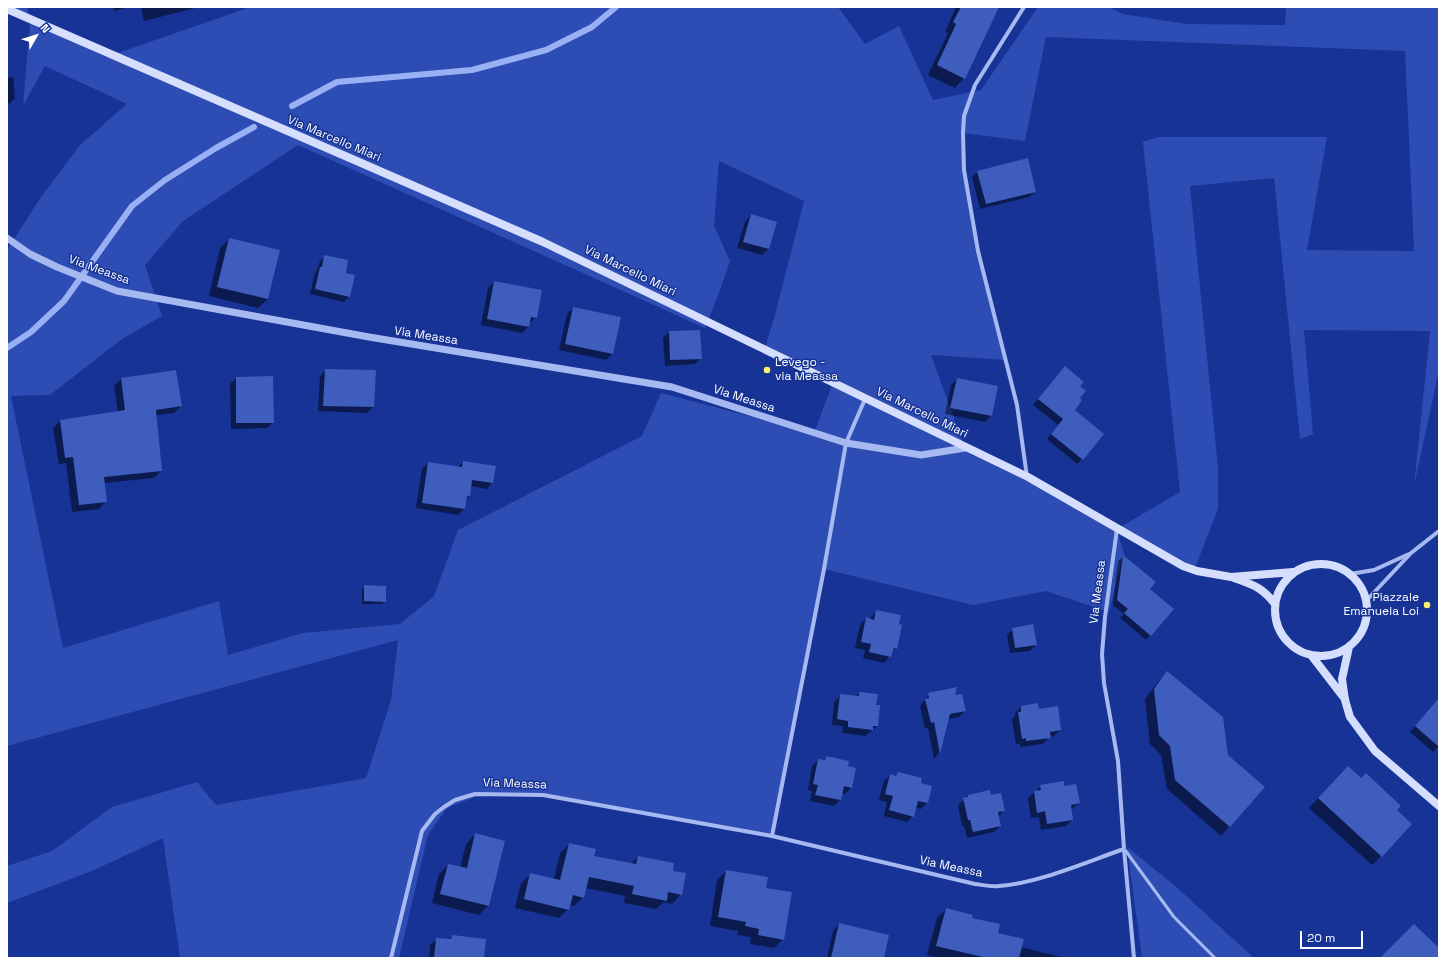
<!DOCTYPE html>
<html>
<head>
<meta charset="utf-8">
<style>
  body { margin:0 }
  #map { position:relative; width:1446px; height:965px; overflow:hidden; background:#163395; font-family:"Space Grotesk",sans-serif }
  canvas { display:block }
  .frame { position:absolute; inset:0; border:8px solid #fff; pointer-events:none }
  .north { position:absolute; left:16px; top:16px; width:40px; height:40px; -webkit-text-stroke:3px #163395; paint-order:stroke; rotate:51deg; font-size:11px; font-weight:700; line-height:16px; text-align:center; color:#fff }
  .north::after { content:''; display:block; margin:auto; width:14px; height:18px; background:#fff; clip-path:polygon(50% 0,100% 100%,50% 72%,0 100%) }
  .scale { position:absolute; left:1300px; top:931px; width:63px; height:18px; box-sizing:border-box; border:2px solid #fff; border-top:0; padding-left:5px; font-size:12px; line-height:14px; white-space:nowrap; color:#fff; -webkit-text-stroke:3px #163395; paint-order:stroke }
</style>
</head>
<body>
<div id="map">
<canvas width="1446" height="965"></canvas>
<div class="frame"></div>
<div class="north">N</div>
<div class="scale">20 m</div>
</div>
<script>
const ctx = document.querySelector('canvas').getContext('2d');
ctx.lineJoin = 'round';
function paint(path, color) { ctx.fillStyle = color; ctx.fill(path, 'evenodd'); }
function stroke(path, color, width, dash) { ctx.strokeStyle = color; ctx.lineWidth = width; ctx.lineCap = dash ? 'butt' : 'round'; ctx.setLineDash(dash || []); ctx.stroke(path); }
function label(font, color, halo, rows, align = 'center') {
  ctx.font = font + ' "Space Grotesk",sans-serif'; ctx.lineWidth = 3; ctx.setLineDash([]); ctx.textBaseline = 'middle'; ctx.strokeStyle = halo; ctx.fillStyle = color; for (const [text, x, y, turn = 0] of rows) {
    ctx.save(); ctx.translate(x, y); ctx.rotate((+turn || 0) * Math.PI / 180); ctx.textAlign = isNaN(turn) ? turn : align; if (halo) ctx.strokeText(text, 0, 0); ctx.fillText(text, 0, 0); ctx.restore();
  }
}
paint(new Path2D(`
  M7,7h20l3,16 76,34 139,-48 1,-2h592l27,37 34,-18 34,74 48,-10 57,-83h71l14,7 64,10 98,1 1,-18h153v363l-25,116 16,-155 -126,-1 9,104 -13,5 -26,-261 -84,8 28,281v42l-25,64 -76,-43 8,27 -3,3 -13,52 -63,-21 -73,14 -149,-36 -52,267 -229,-41 -66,1 -30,12 -19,27 -29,123h-219l-17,-120 -71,33 -85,32v-37l45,-15 60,-44 85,-25 19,23 150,-27 25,-78 7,-60 -391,106v-496l34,-53 39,-52 47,-41 -82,-38 -22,40 7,-83zM1046,37l359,14 9,200 -107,-1 20,-113h-169l-15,5 37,350 -63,37 -152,-81 -34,-93 75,5 -28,-109 -15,-100v-18l62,8zM298,145l407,183 14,-35 11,-32 -16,-35 5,-65 85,40 -29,114 -12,39 69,31 -18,48 -153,-40 -19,43 -184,94 -24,66 -34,28 -97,9 -75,22 -9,-54 -156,47 -52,-252 39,-1 72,-56 40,-23 -17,-51 38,-44z
  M1127,847l47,38 80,73h-112z`), '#2d4db4');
paint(new Path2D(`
  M113,7h15l-14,4z
  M141,7h58l-55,14z
  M956,7h42l-34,71 -9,10 -27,-13 20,-42 -3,-1z
  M13,77l2,21 -5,5 -3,1v-26z
  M978,171l57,21 -6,5 -49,12 -8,-32z
  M751,215l24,8 -7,26 -6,6 -25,-7 8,-26z
  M229,239l39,60 -10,9 -49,-12 11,-48z
  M325,256l19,17 5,24 -5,5 -34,-8 5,-21 2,-3 3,-9z
  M494,282l42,35 -6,6h-2v4l-6,6 -41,-8 7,-37z
  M573,308l47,9 -8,37 -6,6 -47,-10 8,-36z
  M699,331l2,27 -6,6 -30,2 -2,-28 6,-6z
  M326,370l49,1 -2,36 -6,6 -49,-2 2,-35z
  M176,371l5,35 -7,7 -18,2 5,56 -7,7 -51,5 2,19 -6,7 -27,3 -6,-49 -7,1 -6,-36 7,-7 58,-9 -4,-26 7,-7z
  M1060,373l19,13 -1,12 -5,12 9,49 -5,5 -30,-25 11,-14 -25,-20z
  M236,378l37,44 -6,6 -36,1 -1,-45z
  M957,379l40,8 -6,29 -6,6 -40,-8 6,-29z
  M463,462l29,21 -5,6 -17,-3 -1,10 -3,3 -2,10 -6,6 -42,-7 6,-39 6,-6 30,4z
  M1123,557l32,26 -6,7 1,45 -4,5 -26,-22 4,-4 -11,-9 5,-44z
  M365,586l20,15 -3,3h-20v-15z
  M877,611l21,14 -2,23 -12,15 -21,-5 2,-8 -10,-2 5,-23 6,-7 4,1 1,-2z
  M1013,629l23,16 -6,6 -20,2 -3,-18z
  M1168,673l62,153 -9,10 -54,-47 -6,-34 -11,-11 -5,-45 13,-17z
  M859,693l16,13h4l-2,20 -12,10 -23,-3 1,-7 -11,-1 2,-23 6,-6 15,1z
  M929,694l25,2 11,15 -6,6 -11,2 -9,34 -5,6 -6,-31h-3l-5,-22z
  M1439,705v41l-6,6 -23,-20 21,-24z
  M1021,707l17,3 22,20 -6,6 -5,1 -6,7 -23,3v-3h-4l-4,-25 3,-3v-3z
  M826,757l21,10 4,21 -6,6 -4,-1 -1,7 -6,6 -24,-5 2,-10 -4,-1 4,-24 6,-6 4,1z
  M898,773l21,10 12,3 -4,17 -6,6 -6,-1 -2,8 -6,6 -23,-6 3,-14 -8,-2 5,-19 6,-6 4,2z
  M1339,776l22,3 35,31 -15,46 -9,9 -63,-57z
  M1041,786l22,1 16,16 -9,7 2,10 -6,6 -25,4 -2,-13 -8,1 -3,-20z
  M968,796h22l14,15 -6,6 2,9 -6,6 -27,6 -3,-12h-2l-4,-21z
  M475,834l29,7 -16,65 -9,9 -47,-12 7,-29 9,-9 12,3 6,-24z
  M570,844l23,13 38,7 7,-7 33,14 10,23 -9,10 -8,-2 -8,7 -32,-6 1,-7 -39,-8 -3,9 -9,9 -5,-1 -1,4 -9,9 -44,-10 6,-25 10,-9 23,5 6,-26z
  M726,871l39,18 18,50 -9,9 -24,-4 1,-7 -14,-2 1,-4 -28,-5 7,-46z
  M946,909l25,9 50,29 44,11h-124l-14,-3 10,-37z
  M839,924l44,34h-56l6,-27z
  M452,936l31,22h-54l1,-13 7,-6 11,1z`), '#0007');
stroke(new Path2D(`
  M292,106l45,-24 135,-12 74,-20 46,-23 24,-20
  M7,348l24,-16 33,-31 68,-95 33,-26 51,-32 38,-21`), '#99b0f4', 6);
paint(new Path2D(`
  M961,7h38l-34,72 -28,-14 19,-41 -3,-2z
  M1028,158l8,34 -50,12 -9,-33z
  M751,214l26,8 -8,27 -26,-7z
  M229,238l51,12 -12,49 -51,-12z
  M324,255l24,5 -2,13 9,2 -5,22 -35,-8 5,-22h2z
  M494,281l48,9 -5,28 -6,-1 -2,10 -42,-8z
  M573,307l48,10 -8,37 -48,-10z
  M700,330l2,29 -32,1 -1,-29z
  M1065,366l19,16 -4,4 6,5 -6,7 2,2 -7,10 29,24 -21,26 -32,-26 12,-15 -25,-20z
  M325,369l51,1 -2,37 -51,-1z
  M176,370l6,36 -26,4 6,61 -58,6 3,25 -28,3 -6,-48 -8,1 -5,-38 65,-10 -4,-32z
  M273,376l1,47h-38v-46z
  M957,378l41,8 -6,30 -42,-8z
  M463,461l33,5 -3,17 -21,-3 -2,16h-3l-2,13 -43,-6 6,-41 34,5z
  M1123,555l33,27 -6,7 24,20 -23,27 -27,-23 4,-4 -11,-9z
  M364,585l22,1v16l-22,-1z
  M876,610l25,5 -2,9 3,1 -5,24 -3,-1 -3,9 -22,-5 2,-8 -10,-2 5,-25 8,3z
  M1033,624l4,21 -22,3 -3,-20z
  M1167,671l56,46 5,38 37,32 -35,40 -55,-47 -5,-34 -11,-11 -5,-46z
  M957,687l-2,8 7,-1 4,17 -16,3 -10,40 -6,-32 -3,1 -6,-24 4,-1 -1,-5z
  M859,692l19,2 -2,11h4l-2,21h-5v4l-25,-3v-6l-11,-2 3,-25 19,2z
  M1439,698v49l-24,-21z
  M1038,703l1,6 19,-3 3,24 -11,2 1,6 -25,3v-3l-4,1 -4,-27h3v-6z
  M826,756l23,5 -1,5 8,2 -4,20 -8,-2 -3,14 -26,-5 3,-10 -5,-1 5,-25 7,1z
  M1348,766l13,12 5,-5 35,33 -4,4 15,14 -30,33 -64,-59z
  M898,772l24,6 -1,5 11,3 -4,17 -10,-2 -4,16 -25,-7 4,-14 -8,-2 5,-20 6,2z
  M1064,781v5l12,-2 4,19 -9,2 2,15 -26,4 -2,-13 -8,2 -3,-22 7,-1 -1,-5z
  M990,790l1,5 10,-2 4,18 -7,1 3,14 -28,6 -3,-12h-2l-5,-22 5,-1v-2z
  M475,833l30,8 -16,65 -49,-12 8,-30 19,4z
  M569,843l27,6 -2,7 42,8 2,-8 36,7 -1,8 13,2 -4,22 -14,-3 -1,9 -35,-7 2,-8 -45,-9 -5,21 -11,-3 -4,15 -45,-11 6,-26 30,7z
  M726,870l42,7 -2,11 26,4 -8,48 -26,-5 1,-6 -14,-3 1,-4 -28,-5z
  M946,908l27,7 -1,3 28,6 -2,9 26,6 -5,19h-32l-51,-12z
  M839,923l50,12 -5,23h-53z
  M1414,924l25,24v10h-59z
  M452,935l34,4 -2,19h-50l2,-20 15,1z`), '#3f5dbc');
stroke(new Path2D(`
  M1125,850l49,67 41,41`), '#a7b9f1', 3);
stroke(new Path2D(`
  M1024,7l-49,78 -11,31 -1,17 1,37 14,81 39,154 10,72
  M1117,529l-12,88 -3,37 2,29 14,78 6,88 10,109
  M1350,574l24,-4 35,-16
  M1367,600l44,-47 28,-22
  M772,836l52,-267 22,-126 19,-44
  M391,958l31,-127 13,-17 9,-7 11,-7 20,-6 68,1 229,41 203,48c8,1 16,3 24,2 40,-3 87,-24 125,-37`), '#a7b9f1', 4);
stroke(new Path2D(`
  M7,238l23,16 27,13 60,24 252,46 303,50 174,56 75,12 44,-7`), '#a7b9f1', 7);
stroke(new Path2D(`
  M7,9l536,233 485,235 155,89 14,5 34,6 62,-5
  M1275 610a46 46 0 1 1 92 0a46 46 0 1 1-92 0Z
  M1234,578c19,7 28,9 41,26
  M1349,647l-7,32 3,21 5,17 25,34 64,55
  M1311,655l34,44`), '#d5defc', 8);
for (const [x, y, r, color] of [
  [767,370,4,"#fff367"],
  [1427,605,4,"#fff367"]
]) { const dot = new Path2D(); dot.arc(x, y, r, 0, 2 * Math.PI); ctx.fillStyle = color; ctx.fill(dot); stroke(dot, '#163395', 1.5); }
label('12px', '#fff', '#163395', [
  ["Via Marcello Miari",334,139,23],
  ["Via Meassa",99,270,20],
  ["Via Marcello Miari",630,271,26],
  ["Via Meassa",426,336,9],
  ["Via Meassa",744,399,18],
  ["Via Marcello Miari",922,413,26],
  ["Via Meassa",1098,592,-83],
  ["Via Meassa",515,784,2],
  ["Via Meassa",951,867,12]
]);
label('12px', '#fff', '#163395', [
  ["Levego -",775,363],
  ["via Meassa",775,377],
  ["Piazzale",1419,598,"right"],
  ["Emanuela Loi",1419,612,"right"]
], 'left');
</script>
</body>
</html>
